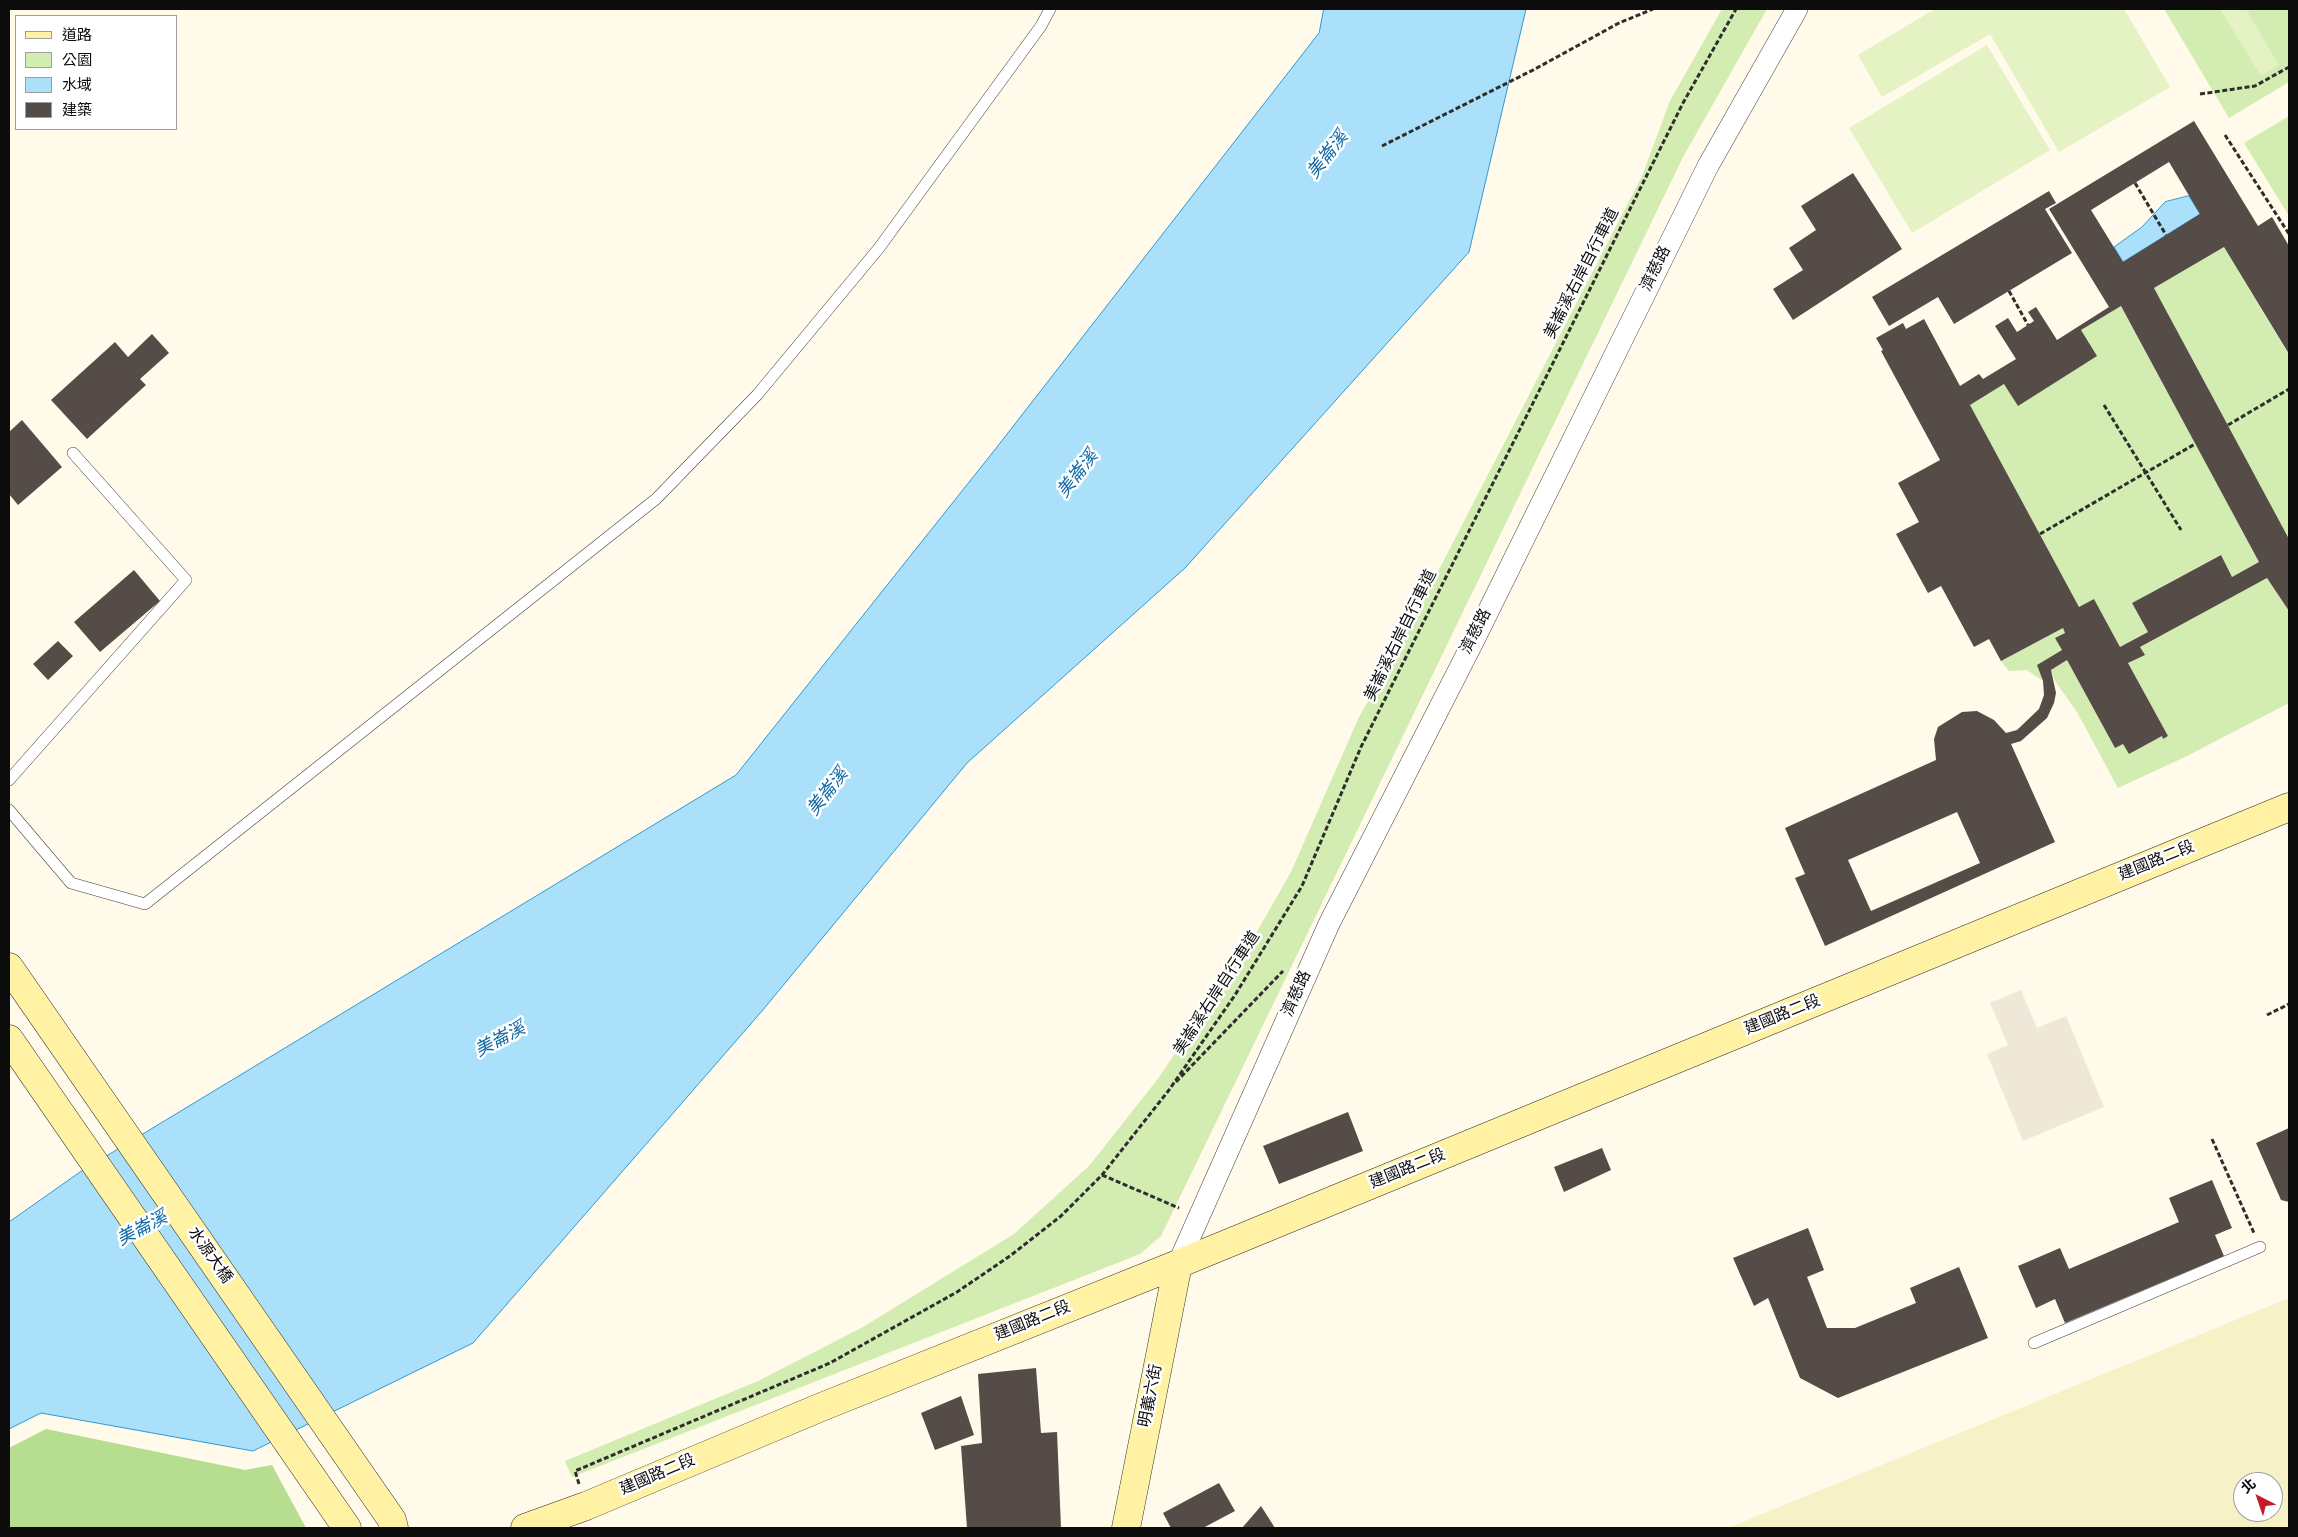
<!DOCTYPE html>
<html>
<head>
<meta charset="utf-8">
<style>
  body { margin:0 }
  #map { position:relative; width:2298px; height:1537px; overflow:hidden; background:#fffaea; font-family:Spectral,"Noto Sans TC",serif }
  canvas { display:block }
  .frame { position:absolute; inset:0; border:10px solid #0c0c0c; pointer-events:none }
  .legend { position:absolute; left:15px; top:15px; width:162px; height:115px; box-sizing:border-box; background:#fff; border:1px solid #9e9e9e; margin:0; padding:6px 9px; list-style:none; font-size:15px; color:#0c0c0c }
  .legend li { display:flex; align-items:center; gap:10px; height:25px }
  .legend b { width:25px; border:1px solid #9e9e9e }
  .north { position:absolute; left:2233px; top:1472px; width:50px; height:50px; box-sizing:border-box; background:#fff; border:1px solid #9e9e9e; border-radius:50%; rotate:319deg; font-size:14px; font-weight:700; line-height:20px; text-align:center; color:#0c0c0c }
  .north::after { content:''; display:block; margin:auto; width:18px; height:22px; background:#c41b2a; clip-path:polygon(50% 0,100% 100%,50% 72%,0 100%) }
</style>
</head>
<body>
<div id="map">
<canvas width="2298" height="1537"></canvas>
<div class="frame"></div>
<ul class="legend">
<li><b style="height:6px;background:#fff2a5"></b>道路</li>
<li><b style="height:14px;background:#d2ecb1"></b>公園</li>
<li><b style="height:14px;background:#abe0fa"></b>水域</li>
<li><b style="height:14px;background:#554c47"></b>建築</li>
</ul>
<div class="north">北</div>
</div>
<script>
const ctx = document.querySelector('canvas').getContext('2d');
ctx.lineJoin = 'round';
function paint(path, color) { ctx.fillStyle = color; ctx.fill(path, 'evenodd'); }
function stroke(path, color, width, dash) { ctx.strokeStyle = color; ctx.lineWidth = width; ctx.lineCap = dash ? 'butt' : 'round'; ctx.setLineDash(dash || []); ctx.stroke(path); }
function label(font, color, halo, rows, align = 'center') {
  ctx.font = font + ' Spectral,"Noto Sans TC",serif'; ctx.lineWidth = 5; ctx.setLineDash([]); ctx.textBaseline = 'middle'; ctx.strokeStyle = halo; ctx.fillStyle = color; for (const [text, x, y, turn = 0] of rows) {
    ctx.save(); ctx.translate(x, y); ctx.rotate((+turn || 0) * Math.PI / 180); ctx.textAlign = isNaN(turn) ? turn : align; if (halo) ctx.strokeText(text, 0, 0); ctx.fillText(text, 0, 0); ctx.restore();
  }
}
paint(new Path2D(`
  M2289,1298v230h-561zM2243,1482h30v30h-30z`), '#f7f1c8');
paint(new Path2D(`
  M1722,9h45l-84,148 -522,1079 -21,18 -568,223 -7,-16 193,-80 105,-54 151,-93 75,-68 68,-86 94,-138 40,-70 68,-155 38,-66 245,-475 28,-75z
  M2164,9h125v73l-60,36z
  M2289,116v100l-45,-73z
  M2224,247l65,108v184l-135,-251z
  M2121,306l138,256 -27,15 -12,-22 -88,48 16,29 -28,15 -26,-48 -15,8 -109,-202 34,-21 92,-28 -15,-26z
  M2267,578l22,33v92l-104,54 -67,31 -41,-76 -22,-31 -4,-11 16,-10 48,88 8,-4 6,10 33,-18 1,3 5,-3 -40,-73 16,-8 -4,-8z
  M2063,628l2,5 -9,5 6,12 -25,15 6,16 -16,-11 -18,1 -8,-10z`), '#d2ecb1');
paint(new Path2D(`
  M46,1429l199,41 27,-5 34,63h-297v-80z`), '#b6dd90');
paint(new Path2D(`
  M1935,9h189l46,78 -111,65 -69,-118 -108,63 -24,-42z
  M2220,9h26l33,56 -18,11z
  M1987,45l63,105 -138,83 -63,-105z`), '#e4f2c4');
paint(new Path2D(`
  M2021,990l16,38 29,-12 38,91 -81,34 -36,-87 21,-9 -18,-42z`), '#efe8d9');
const water = new Path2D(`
  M1324,9h202l-57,243 -284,316 -218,195 -205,248 -289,332 -220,108 -212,-38 -32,16v-207l71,-50 656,-397 261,-328 322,-414z
  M2189,196l11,18 -77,48 -9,-15 28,-20 23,-25z`);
paint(water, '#abe0fa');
stroke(water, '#2d99d6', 1);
paint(new Path2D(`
  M2194,121l64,105 14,-9 17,29v108l-65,-107 -70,41 135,251v72l-22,-33 -127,69 5,8 -17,8 40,73 -5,3 -1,-3 -33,18 -6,-10 -8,4 -48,-88 -16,10 5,23 -2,10 -7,15 -26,23 -10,3 44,98 -230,104 -30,-68 10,-4 -20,-46 151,-68 -2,-21 4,-12 24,-15 15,-1 17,9 12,13 11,-3 22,-21 5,-14 -1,-14 -6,-16 25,-15 -7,-12 10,-5 -2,-5 -62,33 -12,-22 -15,8 -33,-61 -13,7 -32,-59 23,-12 -21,-39 42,-23 -59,-109 2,-1 -7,-12 27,-15 3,6 18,-10 36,67 19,-12 4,5 33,-20 -21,-33 13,-8 9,14 17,-11 -6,-9 8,-5 21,33 52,-33 -60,-98zM2169,162l31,52 -77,48 -32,-52zM2121,306l138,256 -27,15 -11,-22 -89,48 16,29 -28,15 -26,-48 -15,8 -109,-202 34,-21 14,22 79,-50 -16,-26zM1957,812l23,51 -109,48 -23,-51z
  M1853,173l49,76 -109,71 -20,-31 30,-19 -14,-22 27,-18 -15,-24z
  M2049,191l7,12 -11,6 27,44 -118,71 -16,-27 -49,29 -17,-29z
  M152,334l17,19 -29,26 6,6 -59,54 -36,-39 64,-58 13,15z
  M22,420l40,47 -44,38 -9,-11v-62z
  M134,570l26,31 -60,51 -26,-30z
  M58,641l15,15 -25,24 -15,-16z
  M1348,1112l15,39 -84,33 -16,-38z
  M2289,1128v74l-8,-2 -25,-57z
  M1602,1148l9,22 -47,22 -10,-25z
  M2212,1180l20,48 -17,7 9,21 -159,67 -10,-24 -19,9 -18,-42 42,-18 9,21 110,-47 -10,-24z
  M1808,1228l16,42 -17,7 20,51h28l61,-25 -6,-15 49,-21 29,71 -150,60 -38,-20 -32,-80 -14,8 -21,-48z
  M1036,1368l5,65 16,-1 4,96h-94l-6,-82 21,-3 -4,-69z
  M961,1396l13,39 -39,15 -14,-37z
  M1219,1483l16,28 -32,17h-32l-8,-15z
  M1261,1506l14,22h-33z`), '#554c47');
const lane = new Path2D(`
  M9,780l177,-200 -113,-127
  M9,810l62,73 74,21 511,-405 101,-104 122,-147 162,-222 9,-17
  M2034,1343l226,-96`);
const street = new Path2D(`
  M1178,1264l151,-340 145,-284 234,-474 89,-157`);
const secondary = new Path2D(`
  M9,967l383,553 2,8
  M9,1039l338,489
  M525,1528l61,-22 233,-98 359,-144 1111,-457
  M1126,1528l52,-264`);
stroke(lane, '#3f3f3f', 12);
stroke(street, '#3f3f3f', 22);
stroke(secondary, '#2e2e2e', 29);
stroke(new Path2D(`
  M2200,94l55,-8 34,-19
  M2225,135l64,99
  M1382,146l153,-77 84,-46 34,-14
  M2135,183l31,52
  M2009,291l19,34
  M2104,405l77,125
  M2228,425l61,-36
  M2040,534l155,-90
  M2267,1015l22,-11
  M1176,1082l107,-111
  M2212,1139l42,94
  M1102,1175l77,33
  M579,1484l-4,-13 255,-108 127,-71 53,-36 51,-40 41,-41 67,-85 66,-95 67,-109 59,-139 322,-644 53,-94`), '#2e2e2e', 3, [5, 2.5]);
stroke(lane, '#fff', 11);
stroke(street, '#fff', 21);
stroke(secondary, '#fff2a5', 28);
label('16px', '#0c0c0c', '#fff', [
  ["濟慈路",1657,269,-64],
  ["美崙溪右岸自行車道",1583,274,-63],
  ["濟慈路",1477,632,-63],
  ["美崙溪右岸自行車道",1402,636,-64],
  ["建國路二段",2157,862,-22],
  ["美崙溪右岸自行車道",1218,994,-57],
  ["濟慈路",1298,994,-66],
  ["建國路二段",1783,1016,-22],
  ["建國路二段",1408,1170,-22],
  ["水源大橋",209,1256,55],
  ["建國路二段",1033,1322,-22],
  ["明義六街",1152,1396,-79],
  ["建國路二段",658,1476,-23]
]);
label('italic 18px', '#0d68a5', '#fff', [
  ["美崙溪",1329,156,-52],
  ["美崙溪",1079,475,-52],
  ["美崙溪",829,793,-52],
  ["美崙溪",501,1041,-28],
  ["美崙溪",143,1230,-28]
]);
</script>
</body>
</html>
